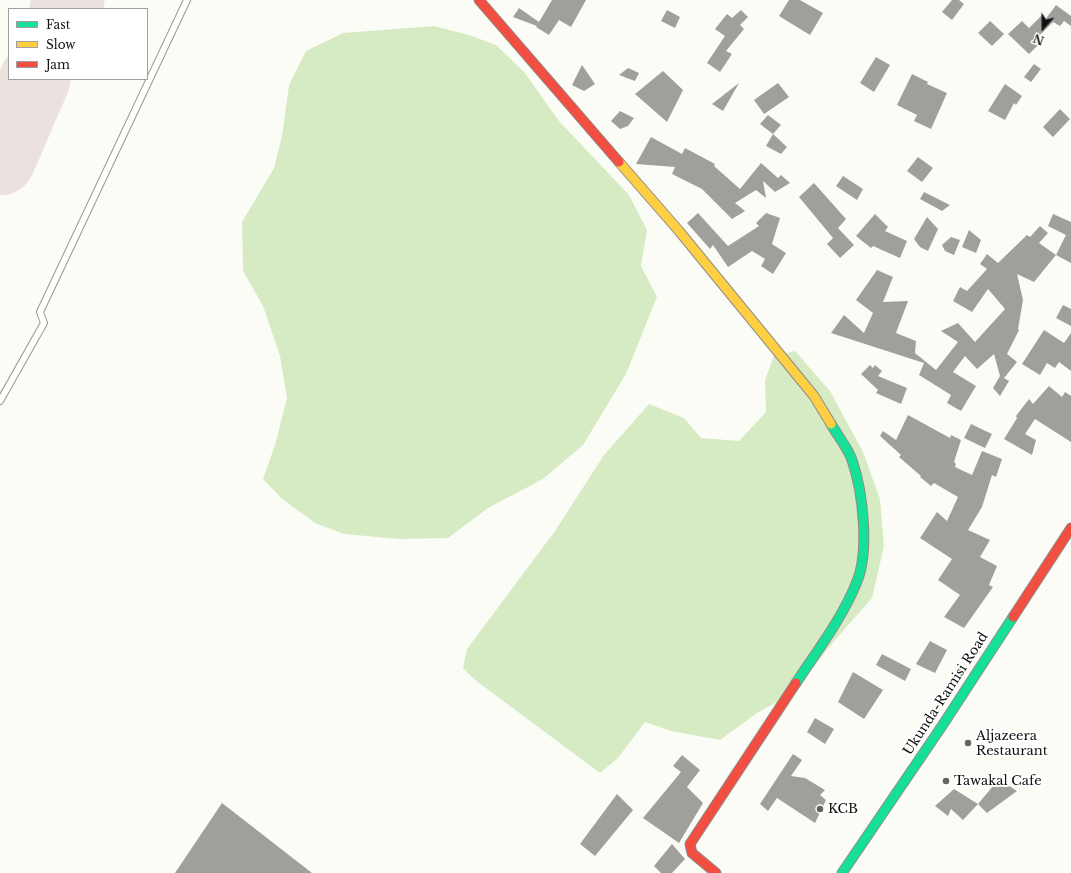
<!DOCTYPE html>
<html>
<head>
<meta charset="utf-8">
<style>
  body { margin:0 }
  #map { position:relative; width:1071px; height:873px; overflow:hidden; background:#fcfcf7; font-family:"Libre Baskerville",serif }
  canvas { display:block }
  .legend { position:absolute; left:8px; top:8px; width:140px; height:72px; box-sizing:border-box; background:#fff; border:1px solid #a0a0a0; margin:0; padding:5px 7px; list-style:none; font-size:12px; color:#111 }
  .legend li { display:flex; align-items:center; gap:8px; height:20px }
  .legend b { width:20px; border:1px solid #a0a0a0 }
  .north { position:absolute; left:1023px; top:8px; width:40px; height:40px; -webkit-text-stroke:3px #fff; paint-order:stroke; rotate:201deg; font-size:11px; font-weight:700; line-height:16px; text-align:center; color:#111 }
  .north::after { content:''; display:block; margin:auto; width:14px; height:18px; background:#111; clip-path:polygon(50% 0,100% 100%,50% 72%,0 100%) }
</style>
</head>
<body>
<div id="map">
<canvas width="1071" height="873"></canvas>
<ul class="legend">
<li><b style="height:5px;background:#16e098"></b>Fast</li>
<li><b style="height:5px;background:#ffcf43"></b>Slow</li>
<li><b style="height:5px;background:#f24e42"></b>Jam</li>
</ul>
<div class="north">N</div>
</div>
<script>
const ctx = document.querySelector('canvas').getContext('2d');
ctx.lineJoin = 'round';
function paint(path, color) { ctx.fillStyle = color; ctx.fill(path, 'evenodd'); }
function stroke(path, color, width, dash) { ctx.strokeStyle = color; ctx.lineWidth = width; ctx.lineCap = dash ? 'butt' : 'round'; ctx.setLineDash(dash || []); ctx.stroke(path); }
function label(font, color, halo, rows, align = 'center') {
  ctx.font = font + ' "Libre Baskerville",serif'; ctx.lineWidth = 4; ctx.setLineDash([]); ctx.textBaseline = 'middle'; ctx.strokeStyle = halo; ctx.fillStyle = color; for (const [text, x, y, turn = 0] of rows) {
    ctx.save(); ctx.translate(x, y); ctx.rotate((+turn || 0) * Math.PI / 180); ctx.textAlign = isNaN(turn) ? turn : align; if (halo) ctx.strokeText(text, 0, 0); ctx.fillText(text, 0, 0); ctx.restore();
  }
}
paint(new Path2D(`
  M434,26l35,9 27,10 29,28 34,48 70,74 18,35 -6,36 16,31 -31,77 -43,71 -40,34 -55,29 -40,30 -49,1 -55,-5 -29,-11 -34,-25 -18,-19 12,-34 12,-47 -7,-42 -17,-50 -20,-35 -1,-49 32,-54 8,-32 7,-51 17,-34 37,-18z
  M795,351l35,40 33,61 17,47 4,47 -12,52 -42,48 -37,47 -36,20 -37,27 -49,-9 -26,-9 -27,36 -18,15 -125,-93 -12,-12 4,-19 88,-118 49,-76 45,-51 35,14 17,20 38,3 27,-29 -1,-32 9,-24z`), '#d6ebc4');
stroke(new Path2D(`
  M65,9l4,-9
  M0,160l35,-81`), '#ebe1de', 71);
paint(new Path2D(`
  M552,0h34l-15,27 -12,-7 -10,15 -13,-8 1,-1 -24,-9 6,-9 20,14z
  M789,0h11l23,13 -13,22 -31,-19z
  M952,0h7l5,4 -12,16 -10,-8z
  M1056,5l15,11v10l-7,-5 -4,5 -7,-4 -17,17 4,4 -11,11 -21,-20 14,-13 7,7 12,-12 4,4z
  M667,10l13,7 -5,11 -14,-7z
  M741,10l7,7 -8,8 4,4 -18,22 6,3 -12,18 -13,-9 18,-27 -10,-7 12,-15 5,4z
  M990,21l14,13 -12,12 -14,-13z
  M876,57l14,8 -16,27 -14,-9z
  M1034,64l7,5 -10,13 -7,-5z
  M582,65l13,19 -11,7 -12,-6z
  M628,68l11,5 -4,8 -16,-6z
  M663,71l20,19 -16,32 -32,-28z
  M912,74l16,8 -1,2 20,9 -16,36 -17,-8 3,-6 -20,-10z
  M739,83l-16,28 -11,-7z
  M778,83l11,14 -25,17 -10,-14z
  M1005,84l17,12 -6,9 -2,-2 -9,17 -17,-9z
  M1060,109l10,10 -17,18 -10,-10z
  M620,111l14,7 -6,8 -8,3 -9,-8z
  M768,115l13,10 -8,9 -13,-10z
  M773,134l14,13 -6,7 -15,-8z
  M651,137l31,17 3,-6 30,16 -1,2 26,23 21,-26 17,15 3,-3 9,8 -15,9 -12,-11 3,17 -10,-8 -21,13 10,8 -13,8 -30,-30 -30,-15 3,-7 -39,-3z
  M918,157l15,11 -11,14 -15,-11z
  M843,176l20,13 -6,11 -21,-14z
  M814,183l32,36 -8,9 16,17 -14,13 -13,-14 6,-6 -34,-41z
  M924,192l26,13 -8,6 -22,-12z
  M698,213l30,33 31,-20 -3,-3 10,-10 14,5 -8,26 14,9 -13,21 -12,-8 4,-7 -13,-8 -24,16 -15,-22 -3,4 -23,-26z
  M875,214l13,13 -3,4 22,10 -7,17 -27,-12 -2,2 -15,-12z
  M1053,214l18,8v41l-15,-8 10,-20 -18,-9z
  M927,217l11,12 -10,22 -8,-4 -6,-8z
  M1040,226l8,7 -9,10 17,12 -22,27 -17,-8 6,26 -5,29 1,1 -12,24 10,8 -13,16 5,3 -9,15 -7,-8 7,-12 -6,-22 -17,15 -12,-13 -12,16 23,14 -15,25 -14,-8 4,-8 -32,-20 5,-12 -93,-30 13,-18 20,18 9,-20 -17,-13 21,-30 16,7 -10,25 25,-1 -12,32 20,8 -1,12 21,17 22,-28 -17,-11 17,-8 17,19 30,-33 -17,-20 -16,23 -19,-11 7,-14 7,4 20,-22 -7,-5 7,-10 11,9 29,-28 3,2z
  M969,230l12,10 -5,13 -14,-6z
  M951,237l9,3 -6,15 -9,-4 -3,-6z
  M1063,305l8,4v17l-15,-8z
  M1044,330l20,13 7,-10v38l-12,-9 -4,6 -8,-5 -7,12 -18,-11z
  M870,365l3,3 2,-3 7,6 -4,5 29,12 -6,16 -25,-11 2,-3 -17,-16z
  M1049,386l13,11 3,-5 6,4v46l-36,-23 -10,15 11,6 -4,15 -28,-16 13,-21 -1,-2 13,-17 4,5z
  M908,415l42,23 1,-3 10,5 -7,22 2,2 -1,3 17,8 10,-24 20,8 -6,18 -4,-2 -10,32 -14,23 22,10 -10,17 17,9 -8,19 4,2 -29,41 -20,-11 16,-22 -22,-15 14,-21 -32,-21 17,-26 10,9 11,-24 -24,-14 -3,3 -11,-9 1,-1 -22,-19 2,-2 -21,-19 3,-5 13,9z
  M971,424l21,10 -7,14 -21,-10z
  M930,641l17,9 -12,23 -19,-9z
  M882,654l29,15 -6,12 -29,-16z
  M853,672l30,18 -19,29 -26,-17z
  M815,718l19,11 -9,15 -18,-12z
  M793,754l9,6 -11,16 14,2 20,12 -5,5 6,5 -11,23 -38,-25 -9,13 -8,-7z
  M682,755l18,15 -13,17 16,16 -24,40 -36,-25 38,-46 -8,-6z
  M999,779l18,12 -30,22 -9,-9z
  M954,789l24,15 -15,16 -12,-11 -3,7 -13,-10z
  M617,794l16,16 -38,46 -15,-12z
  M222,803l90,70h-137z
  M672,844l13,15 -13,14h-11l-7,-7z`), '#a09f9c');
const lane = new Path2D(`
  M0,401l44,-78 -4,-11 147,-312`);
const fast = new Path2D(`
  M796,683c21,-32 45,-63 60,-99 14,-31 7,-92 -4,-124 -4,-12 -15,-25 -21,-36
  M842,873l100,-147 71,-109`);
const slow = new Path2D(`
  M619,162l60,69 135,165 17,28`);
const jam = new Path2D(`
  M479,0l140,162
  M1013,617l58,-89
  M716,873l-24,-20 -2,-9 106,-161`);
stroke(lane, '#979795', 8);
stroke(fast, '#8d8d8b', 11);
stroke(slow, '#8d8d8b', 11);
stroke(jam, '#8d8d8b', 11);
stroke(lane, '#fffffe', 6);
stroke(fast, '#16e098', 9);
stroke(slow, '#ffcf43', 9);
stroke(jam, '#f24e42', 9);
for (const [x, y, r, color] of [
  [968,743,4,"#636362"],
  [946,781,4,"#636362"],
  [820,809,4,"#636362"]
]) { const dot = new Path2D(); dot.arc(x, y, r, 0, 2 * Math.PI); ctx.fillStyle = color; ctx.fill(dot); stroke(dot, '#fff', 1.5); }
label('13px', '#111', '#fff', [
  ["Ukunda-Ramisi Road",946,694,-57]
]);
label('13px', '#111', '#fff', [
  ["Aljazeera",976,736],
  ["Restaurant",976,751],
  ["Tawakal Cafe",954,781],
  ["KCB",828,809]
], 'left');
</script>
</body>
</html>
